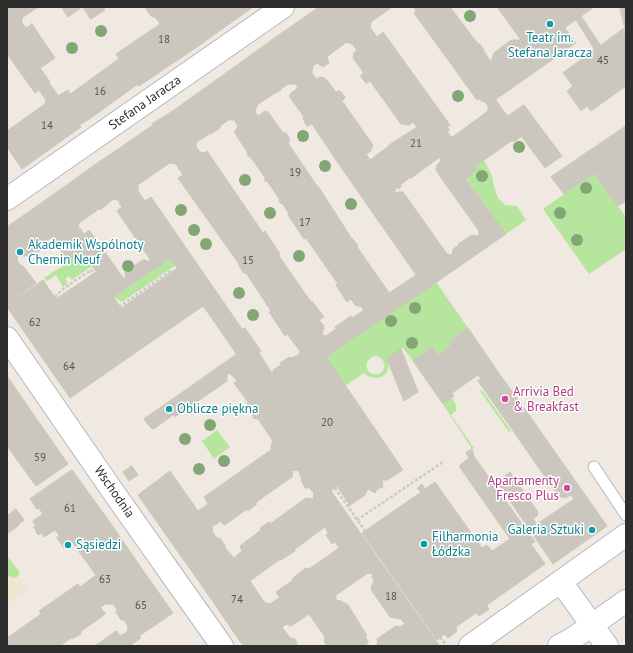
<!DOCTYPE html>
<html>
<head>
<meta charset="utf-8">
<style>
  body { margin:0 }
  #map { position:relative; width:633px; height:653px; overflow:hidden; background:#efe9e1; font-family:"PT Sans",sans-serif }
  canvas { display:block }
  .frame { position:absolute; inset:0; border:8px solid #2e2e2e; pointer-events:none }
</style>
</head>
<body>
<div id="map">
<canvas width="633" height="653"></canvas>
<div class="frame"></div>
</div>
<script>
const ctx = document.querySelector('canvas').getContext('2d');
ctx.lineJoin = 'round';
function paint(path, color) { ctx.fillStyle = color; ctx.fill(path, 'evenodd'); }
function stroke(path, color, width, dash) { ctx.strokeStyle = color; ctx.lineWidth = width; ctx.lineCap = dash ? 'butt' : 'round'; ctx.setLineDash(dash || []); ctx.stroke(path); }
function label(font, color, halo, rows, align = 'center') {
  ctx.font = font + ' "PT Sans",sans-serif'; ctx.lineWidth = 3; ctx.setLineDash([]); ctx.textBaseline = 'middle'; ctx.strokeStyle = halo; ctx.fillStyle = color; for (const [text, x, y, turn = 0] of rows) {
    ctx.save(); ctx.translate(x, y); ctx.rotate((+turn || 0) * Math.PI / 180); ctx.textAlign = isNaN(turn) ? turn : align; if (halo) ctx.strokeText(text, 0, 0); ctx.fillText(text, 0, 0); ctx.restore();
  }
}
paint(new Path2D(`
  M7,556l13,17 -2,2 10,15 -21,15z`), '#f0e6d1');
paint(new Path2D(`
  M484,160l8,16 2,11 4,11 7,7 12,1 9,14 -20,14 -40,-56 9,-7 1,-5z
  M594,173l32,44v32l-37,25 -46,-65z
  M82,251l10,15 -20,14 -3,-4 -4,3 3,4 -5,4 -7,-12 -9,6 -3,-3 23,-15z
  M170,258l6,7 -54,37 -8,-5z
  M436,282l32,46 -19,15 2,3 -13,10 -6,-9 -19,14 -10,-13 -16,11c6,16 -10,25 -23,14l-19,13 -19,-29zM376,356c8,2 11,9 6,16 -15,9 -23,-13 -6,-16z
  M482,390l29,41 -2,1 -29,-41z
  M452,398l4,7v6l-5,4 23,33 -2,1 -29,-45z
  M217,430l13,17 -16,12 -12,-18z
  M7,556l13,17 -2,2 1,1c-5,3 -8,2 -12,-2z`), '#b6e59e');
const building = new Path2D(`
  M7,7h31l-16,11v5l-9,6 -6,-8z
  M62,7h20l-14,10z
  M83,7h20l2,3 -14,9z
  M145,7h24l28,40 -58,39 -23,-32 44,-30 -4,-6 -5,-2z
  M169,7h84l-56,40z
  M319,7h21l166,227 -65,45 -166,-241zM347,42l5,2 5,6 -3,3 -1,5 11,15 -3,2v2l5,6h1l3,-2 31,43 8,1 4,-3 4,5 -28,18v1l-19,14 -4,-6 5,-3 2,-6 -31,-44 2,-2 1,-2 -5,-6h-1l-3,1 -11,-14 -5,-1 -4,2 -4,-6 1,-7 4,-3 6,4 6,-4 -2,-6zM439,158l2,2 -4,5 -1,4 3,6 40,56v5l-7,-1 -14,9 1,1 -6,4 -1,6 -5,-1 -44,-62h-4l-5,1 -2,-2 2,1 2,-2 -1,-1 2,-2 1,2 3,-2 -1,-2 11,-8v1z
  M340,7h52l-21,15 -1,5 7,10 6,-5 67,93 -3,2 3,3 -3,1 4,6 3,-1 34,-25v-5l-4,-5 -2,1 -2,-3 -3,1 -63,-87 2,-2 -3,-4h15l94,129 -7,5h-4l-35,25 -1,5 -9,7z
  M428,7h22l28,37h2l4,6v2l7,10 3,-9 17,-13h10l-24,-33h20l26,36 -59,41z
  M517,7h77l-51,36z
  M620,7h6v20l-1,1z
  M581,16l20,30 -6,4 -19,-30z
  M7,21l43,61 -15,11 -28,-39z
  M22,23l4,5 6,-4 23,34 -15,10 -27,-39z
  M626,27v59l-35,25 -4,-5 -6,5 -14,-20 6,-5 -10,-13z
  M565,28l11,15 -81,57 -11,-16z
  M275,38l77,111 -16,11 -24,-36 -5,2 -4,-7 1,-2 -15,-21 2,-3 7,-5 -3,-4h-7l-7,5v1l-9,5 -15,10 -2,7 3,4 7,-5 3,1 15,21h3l4,6v1l-2,3 29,43h1l34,53v-1l6,8 -1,1 35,50 -17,12 -157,-230z
  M119,59l19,25 -50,36 -9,5 -21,-29 10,-6 2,4z
  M218,79l164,240 -56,38 -164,-239 12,-8zM229,120h5l4,6 -2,4 -2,2 14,21 -1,1 2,3 1,-1 16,23h-2l2,3 1,-1 13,19 -1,1 2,3 1,-1 7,11 -1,1 16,24 2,-1 32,46 -2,1 11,17 4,-3 4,6 8,2v4l-11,7 -1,-2 -16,11 1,2 -10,7 -4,-1 2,-9 -5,-6 5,-3 -12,-16 -1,1 -32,-46 1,-2 -15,-23 -2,2 -56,-82 -2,2 -5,-1 -4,-5 1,-5 14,-9v1l9,-6v-2z
  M49,83l32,44 -59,42 -15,-22v-16l38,-27 1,-4 -7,-10z
  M524,105l38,51 -17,12 -38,-51z
  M162,118l164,239 -59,41 -165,-238 51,-35 -1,-1zM170,163l6,1 7,11 -5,3 61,86v2l5,7h2l25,38 -2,1 16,24 2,-2 13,17 -1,4 -9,3 -1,-1 -9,6 1,2 -8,5v3l-3,-2v-1l-11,-17 2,-2 -16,-23 -3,1 -91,-132 -6,4 -7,-10v-6z
  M626,126v25l-62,43 -13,-17z
  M352,149l40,59 -15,11 -41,-59z
  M626,151v50l-8,5 -24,-33z
  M102,160l68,98 -14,10 -39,-57 5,-4 -3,-4 1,-2 -6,-2 -6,4h1l-9,7 -1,-1 -20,14 -1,5h2l4,6 5,-4 40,56 -15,11 -68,-97z
  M46,200l36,51 -15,12 -4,-6v-3l-10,-17 -9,5 1,4 -7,6 -3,-1 -9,5h-8l-1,4 4,6h2l13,17 -29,21v-77z
  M392,208l42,61 -15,10 -42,-60z
  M143,260h3l2,2 2,-2 6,8 -27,18 -5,-7 2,-2 -1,-2v-3z
  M177,269l26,37 -133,92 -63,-91v-2l36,-25 13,19 40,-27 25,36z
  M434,269l7,10 -59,40 -7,-10 17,-12 -3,-4 27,-18 3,4z
  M468,328l28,41 -15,10 -3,-4 -26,18 2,3 -11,8 -30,-43 19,-14 6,9 13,-10 -2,-3z
  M401,349l17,43 -14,9 -17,-42z
  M237,354l65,94 -131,94 -33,-47 32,-24 28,40 10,-7 -4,-7 68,-48 -1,-1 1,-6 1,-1 -15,-22 -5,-1v-2l-5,-8h-2l2,-6 -14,-19 3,-2 -5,-6 -5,-2v8l-52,36 -9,-13z
  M326,357l77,113 -16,10h-5l1,7 -6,2 -2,4 -7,-4 -3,6 -16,11 -1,-2h1l-12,-18 -6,5 -64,-93z
  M496,369l38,53 -18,13 -38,-54z
  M7,376l31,45 -30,22 -1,-2z
  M166,404l7,11 -19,14 -3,-1 -7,-9z
  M38,421l30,43 -32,22 -29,-40v-2z
  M534,422l73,104 -54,38 -56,-82 13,-10 28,40 -1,4 -4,3 4,5 37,-25 -3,-4 -6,3 -7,-2 -42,-61z
  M302,448l34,50 -129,95 -36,-51zM293,470l6,1v2l3,6 -1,1 5,9 2,-2 6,6 -1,6 -7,-1 -36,26 -1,-2 -9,6 1,2 -21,16 2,5 -8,7 -9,-10v-2l-5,-8h-3l-4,-5 -1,-6 9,-6 2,3 2,1 22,-16 1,2 9,-7 -2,-1 37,-26z
  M472,449l2,5 -1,1 62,87 -4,2 14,20 -58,41v2l2,2 -10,7 -3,-3 -20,14 1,4 -9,7 -4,-4 -7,6 -75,-107 59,-41 -4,-4 5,-4 3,5 10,-7 47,66 5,-3 5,6 18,-12 -51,-73 10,-8 -3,-5z
  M132,466l6,9 -9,6 -6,-9z
  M72,470l35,48 -43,30 -7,-10v-1l2,-2 -4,-5 -11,7 -2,-4 -4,2 -4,-8 -1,1 3,-2 -3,-4v-1l10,-7 -4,-6 -2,1 -7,-10z
  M336,498l34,49 -85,60 -9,-15 17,-12v-2l13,-10 3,1 30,-21 -4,-6 -3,2 -6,-9 2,-2 -3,-6 -30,22v2l-14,9h-2l-18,13 -9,-13z
  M16,509l8,11 -6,5v1l-11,8v-18z
  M107,518l33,48 -114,80h-19v-8l34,-24 -2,-3 39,-27 2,3 16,-12 -24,-33z
  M370,547l69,98 -1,1h-63l3,-2 -1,-5 19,-13 3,1 6,-3 -4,-5 -11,-2 -18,-26 -1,-5 3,-4 -2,-5 1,-3 -5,-1 -32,22v5l5,1 7,4 18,29v4l2,3v2l-2,1 2,2h-16l-41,-58z
  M252,560l9,13 -11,8 14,21 6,2 9,-6 6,9 -46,33 -32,-47z
  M140,566l33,47 -34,23 2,2 -12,8h-34l21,-15h1l3,5 7,-4 1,-6 -5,-7 -2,1 -5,-8 1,-2 -4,-6h-7l-6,3 5,6 -1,2 -24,17 1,1v1l-9,5 -1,-1 -11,8h-34z
  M311,588l41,58h-24l-4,-4 1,-5 -16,-23 -18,12 -4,-2 -5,3 8,11 5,1 2,4v3h-53l-5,-6z`);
paint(building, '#cbc7bf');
stroke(building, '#cbc5ba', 1);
const lane = new Path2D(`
  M594,467l32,48`);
const secondary = new Path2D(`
  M7,199l276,-192
  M7,338l107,155 108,153
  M561,582l46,64
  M470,646l156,-111
  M559,646l13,-7 54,-38`);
stroke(lane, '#b4b7c1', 13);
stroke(secondary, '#b4b7c1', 24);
stroke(new Path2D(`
  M55,297l8,-8 28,-19 3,4
  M119,307l53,-37 1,2
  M335,488l30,43
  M357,520l86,-58
  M440,637l7,9`), '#c9c9c9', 2.5, [3, 2]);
stroke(lane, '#fff', 11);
stroke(secondary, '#fff', 22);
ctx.fillStyle = '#84a574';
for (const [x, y] of [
  [470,16],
  [101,31],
  [72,48],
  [458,96],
  [303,136],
  [519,147],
  [325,166],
  [482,176],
  [245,180],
  [586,188],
  [351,204],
  [181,210],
  [270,213],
  [560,213],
  [194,230],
  [577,240],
  [206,244],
  [299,256],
  [128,266],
  [239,293],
  [415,308],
  [253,315],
  [391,321],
  [412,343],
  [210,425],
  [185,439],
  [224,461],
  [199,469]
]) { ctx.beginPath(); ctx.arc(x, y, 6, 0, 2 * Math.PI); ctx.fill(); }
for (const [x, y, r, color] of [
  [550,24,4,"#0f9aa8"],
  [20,252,4,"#0f9aa8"],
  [505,399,4,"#d1479c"],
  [169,409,4,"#0f9aa8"],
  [567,488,4,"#d1479c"],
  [592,530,4,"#0f9aa8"],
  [424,544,4,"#0f9aa8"],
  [68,545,4,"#0f9aa8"]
]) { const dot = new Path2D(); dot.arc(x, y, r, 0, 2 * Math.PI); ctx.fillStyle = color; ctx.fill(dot); stroke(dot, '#fff', 1.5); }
label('11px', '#555452', null, [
  ["18",164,40],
  ["45",603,61],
  ["16",100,92],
  ["14",47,126],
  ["21",416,144],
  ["19",295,173],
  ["17",305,223],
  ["15",248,261],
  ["62",35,323],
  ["64",69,367],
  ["20",327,423],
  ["59",40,458],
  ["61",70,509],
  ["63",105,580],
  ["18",391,597],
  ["74",237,600],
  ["65",141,606]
]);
label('13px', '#0d838f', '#fff', [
  ["Teatr im.",550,38,"center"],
  ["Stefana Jaracza",550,53,"center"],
  ["Akademik Wspólnoty",28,245],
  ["Chemin Neuf",28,260],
  ["Oblicze piękna",177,409],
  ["Galeria Sztuki",584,530,"right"],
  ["Filharmonia",432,537],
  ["Łódzka",432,552],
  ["Sąsiedzi",76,545]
], 'left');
label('13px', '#2e2e2e', '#fff', [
  ["Stefana Jaracza",145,103,-35],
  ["Wschodnia",114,492,55]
]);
label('13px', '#b23c85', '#fff', [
  ["Arrivia Bed",513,392],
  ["& Breakfast",513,407],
  ["Apartamenty",559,481,"right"],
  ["Fresco Plus",559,496,"right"]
], 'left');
</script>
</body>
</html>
